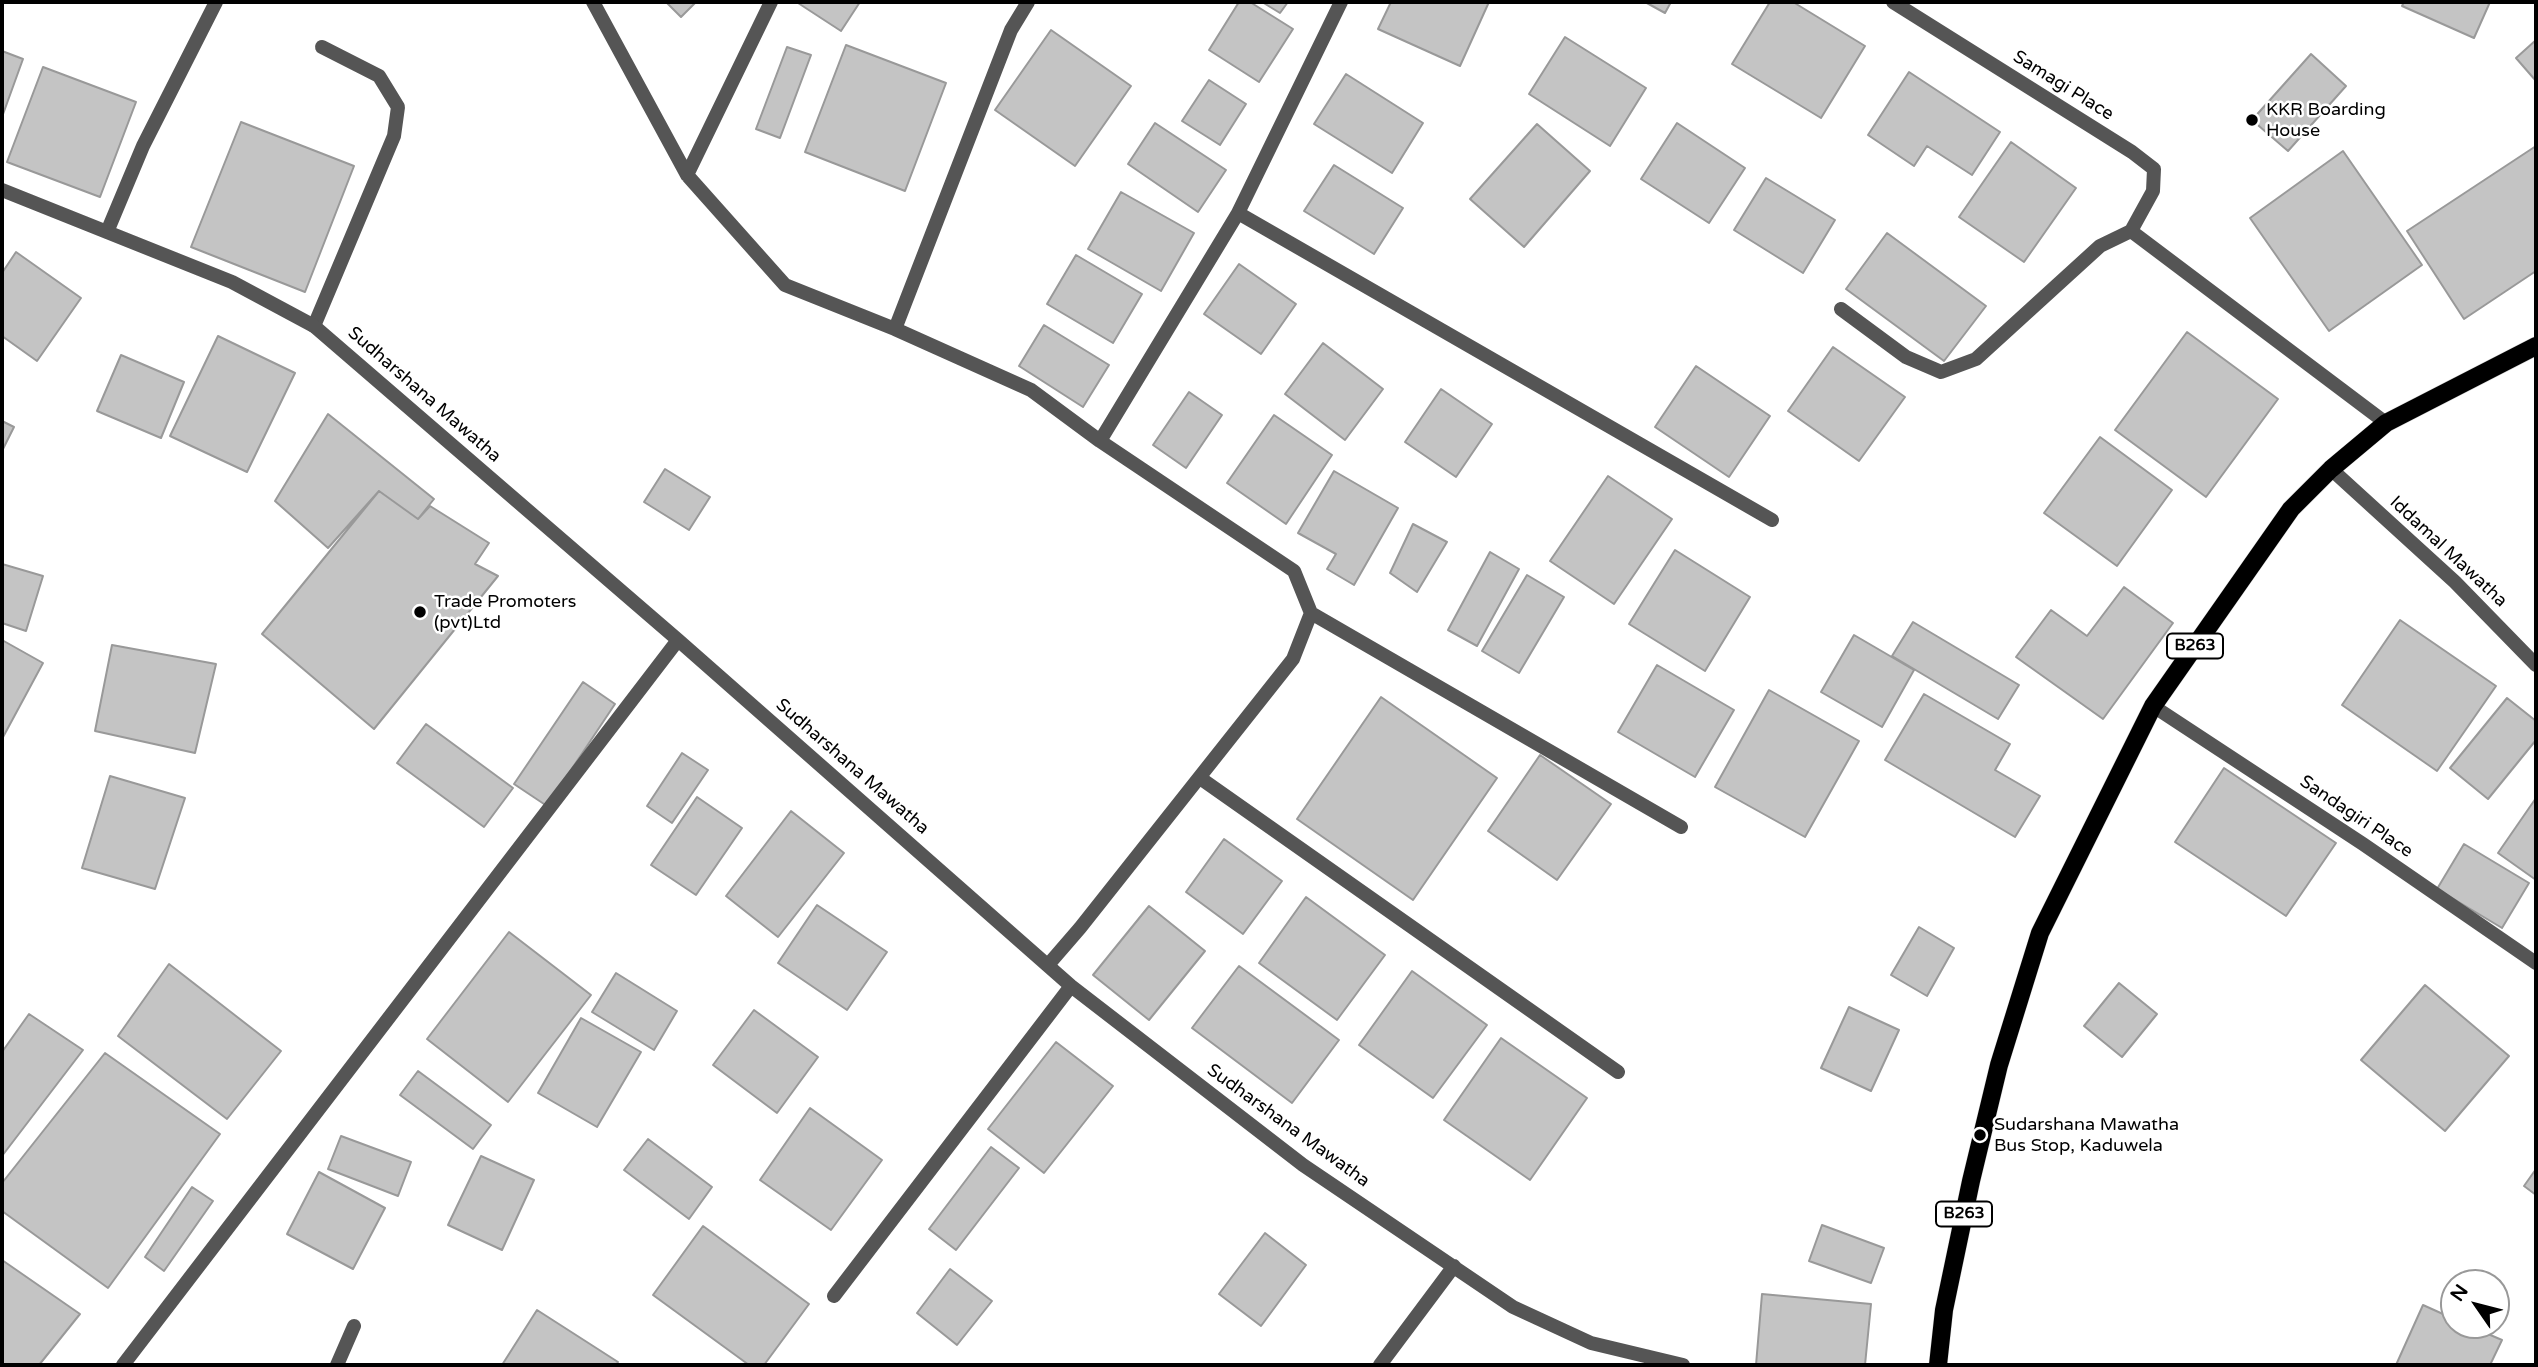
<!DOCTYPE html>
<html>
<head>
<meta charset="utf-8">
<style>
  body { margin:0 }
  #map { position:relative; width:2538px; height:1367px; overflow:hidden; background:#fff; font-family:"Varela Round",sans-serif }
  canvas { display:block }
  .frame { position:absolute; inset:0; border:4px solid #000; pointer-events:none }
  .north { position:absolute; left:2440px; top:1269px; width:70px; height:70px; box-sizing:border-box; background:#fff; border:2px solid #999; border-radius:50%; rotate:305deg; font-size:19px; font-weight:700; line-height:28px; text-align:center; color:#000 }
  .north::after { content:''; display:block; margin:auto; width:24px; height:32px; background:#000; clip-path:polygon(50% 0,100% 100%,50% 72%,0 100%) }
</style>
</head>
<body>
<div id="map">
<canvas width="2538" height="1367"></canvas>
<div class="frame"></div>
<div class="north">N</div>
</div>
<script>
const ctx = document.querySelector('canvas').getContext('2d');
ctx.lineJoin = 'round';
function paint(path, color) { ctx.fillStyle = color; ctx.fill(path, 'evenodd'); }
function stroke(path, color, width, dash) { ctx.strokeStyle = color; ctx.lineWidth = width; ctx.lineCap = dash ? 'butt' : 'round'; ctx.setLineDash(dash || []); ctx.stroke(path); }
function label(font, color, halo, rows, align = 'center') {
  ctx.font = font + ' "Varela Round",sans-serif'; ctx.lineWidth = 5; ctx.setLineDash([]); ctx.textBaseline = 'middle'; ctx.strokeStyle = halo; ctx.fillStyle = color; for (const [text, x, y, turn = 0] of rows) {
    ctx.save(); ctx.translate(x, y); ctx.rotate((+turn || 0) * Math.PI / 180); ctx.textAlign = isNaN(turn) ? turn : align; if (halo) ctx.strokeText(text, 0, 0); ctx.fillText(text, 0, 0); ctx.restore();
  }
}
const building = new Path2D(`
  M666,2h30l-15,15z
  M799,2h61l-19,29 -43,-28z
  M1239,2h11l43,27 -34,53 -50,-32z
  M1262,2h26l-8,11z
  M1391,2h98l-29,64 -82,-37z
  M1645,2h26l-6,11z
  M1770,2h23l72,44 -44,72 -89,-54z
  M2404,2h86l-16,36 -72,-32z
  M1051,30l80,56 -56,80 -80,-56z
  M1565,37l81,51 -36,58 -81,-52z
  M2536,40v41l-20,-23z
  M846,45l100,38 -41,108 -100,-39z
  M787,47l24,8 -31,83 -24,-9z
  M2,51l21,8 -21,58z
  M2311,54l35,32 -58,65 -36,-31z
  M43,67l93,35 -36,95 -93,-35z
  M1909,72l91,60 -28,43 -45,-29 -13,20 -46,-31z
  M1346,74l77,49 -31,50 -78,-49z
  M1209,80l37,24 -26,41 -38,-24z
  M241,122l113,44 -49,126 -114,-45z
  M1155,123l71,47 -28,42 -70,-48z
  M1677,123l68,45 -36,55 -68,-44z
  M1537,124l53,47 -66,76 -54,-48z
  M2011,142l65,46 -52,74 -65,-45z
  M2536,146v125l-72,48 -57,-88z
  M2343,151l79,114 -93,66 -79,-113z
  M1334,165l69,43 -29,46 -70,-43z
  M1766,178l69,42 -32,53 -69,-43z
  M1121,192l73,41 -33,58 -73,-42z
  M1887,233l99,73 -42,55 -98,-72z
  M16,252l65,46 -44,63 -35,-25v-63z
  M1076,255l66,39 -29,49 -66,-39z
  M1239,264l57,40 -35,50 -57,-40z
  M1044,325l65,40 -26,42 -64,-41z
  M2187,332l91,67 -72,98 -91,-67z
  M218,336l77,37 -48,99 -77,-36z
  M1323,343l60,46 -38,51 -60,-46z
  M1833,347l72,50 -46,64 -71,-50z
  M121,355l63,27 -23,56 -64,-27z
  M1696,366l74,50 -41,61 -74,-50z
  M1441,389l51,35 -36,53 -51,-35z
  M1189,392l33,23 -36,53 -33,-23z
  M328,414l106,85 -16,20 -39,-28 -51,57 -53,-47z
  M1274,415l58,40 -46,69 -59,-41z
  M2,421l12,6 -12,24z
  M2100,437l72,53 -55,76 -73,-53z
  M665,469l45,28 -21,33 -45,-28z
  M1334,471l64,37 -44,77 -27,-16 9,-15 -38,-21z
  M1608,476l64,43 -58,85 -64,-43z
  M379,491l39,28 12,-13 59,37 -14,21 23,12 -124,153 -112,-95z
  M1413,524l34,18 -30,50 -27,-19z
  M1675,550l75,47 -45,74 -76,-47z
  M1490,552l29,17 -42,77 -29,-16z
  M2,564l41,12 -17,55 -24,-8z
  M1527,575l37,22 -45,76 -37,-22z
  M2124,587l49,36 -70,96 -87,-62 35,-47 36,26z
  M2400,620l96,66 -59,85 -95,-66z
  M1913,622l106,63 -21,34 -106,-63z
  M1854,635l60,35 -32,57 -61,-35z
  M2,640l41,23 -41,76z
  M112,645l104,19 -21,89 -100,-22z
  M1657,665l77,45 -39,67 -77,-45z
  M583,682l32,22 -68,102 -33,-22z
  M1769,690l90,51 -54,96 -90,-50z
  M1924,694l86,50 -15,26 45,26 -25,41 -130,-77z
  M1381,697l116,81 -84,122 -116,-81z
  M2507,698l29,23v19l-48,59 -38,-31z
  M426,724l87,64 -29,39 -87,-64z
  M682,753l26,17 -36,53 -25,-17z
  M1540,755l71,49 -54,76 -69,-49z
  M2224,768l112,75 -50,73 -111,-74z
  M110,776l75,22 -30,91 -73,-21z
  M697,797l45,31 -46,67 -45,-30z
  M2536,798v82l-38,-27z
  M791,811l53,42 -66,84 -52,-41z
  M1224,839l58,42 -39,53 -57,-42z
  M2464,844l65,39 -27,45 -65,-39z
  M1306,897l79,58 -48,65 -78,-57z
  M817,905l70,47 -40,58 -69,-47z
  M1149,906l56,45 -56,69 -56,-45z
  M1919,927l35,21 -27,48 -36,-21z
  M509,932l82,63 -83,107 -81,-63z
  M169,964l112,87 -54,68 -109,-83z
  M1239,966l100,74 -47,63 -100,-75z
  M1412,971l75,54 -54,73 -74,-53z
  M616,973l61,38 -23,39 -62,-38z
  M2119,983l38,31 -35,43 -38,-31z
  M2425,985l84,71 -64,75 -84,-71z
  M1849,1007l50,23 -28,61 -50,-23z
  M754,1010l64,47 -41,56 -64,-48z
  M29,1014l54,36 -81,106v-104z
  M581,1018l60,34 -44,75 -59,-34z
  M1501,1038l86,60 -57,82 -86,-60z
  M1056,1042l57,44 -69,87 -56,-44z
  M105,1053l115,81 -112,154 -106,-77v-28z
  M418,1071l73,54 -18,24 -73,-54z
  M810,1108l72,52 -51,70 -71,-50z
  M341,1136l70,26 -13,34 -70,-27z
  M648,1139l64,48 -23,32 -65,-49z
  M991,1147l28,21 -63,82 -27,-21z
  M481,1156l53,24 -32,70 -54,-25z
  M2536,1169v26l-12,-9z
  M319,1172l66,36 -32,61 -66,-35z
  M192,1187l21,14 -49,70 -19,-14z
  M1822,1225l62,23 -13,35 -62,-22z
  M703,1226l106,78 -45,61h-15l-96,-70z
  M1265,1233l41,32 -45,61 -42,-32z
  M2,1260l78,54 -41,51h-37z
  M950,1269l42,32 -35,44 -40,-32z
  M1762,1294l109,10 -6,61h-109z
  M2423,1305l31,14v6h13l35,15 -12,25h-94z
  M537,1310l81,52 -2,3h-114z`);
paint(building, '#c4c4c4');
stroke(building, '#999', 2);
const primary = new Path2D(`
  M1938,1365l6,-55 27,-129 28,-116 41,-132 113,-227 138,-197 40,-40 55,-46 150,-77`);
stroke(primary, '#dbdbdb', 19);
stroke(new Path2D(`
  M314,326l80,-190 4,-29 -19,-31 -57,-29`), '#555', 14);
stroke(new Path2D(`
  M593,2l94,173 98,110 110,44 136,61 69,51 194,130 17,42 370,214
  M1893,2l239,150 22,17 -1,22 -22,40 255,192
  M687,175l84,-173
  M2,190l230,92 82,44 364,314 393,346 232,179 210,142 78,36 92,22
  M1238,213l534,307
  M107,232l36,-86 73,-144
  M1841,309l65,48 35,15 35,-13 124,-113 31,-15
  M895,329l116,-299 17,-28
  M1100,441l138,-228 103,-211
  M2331,469l124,113 81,83
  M2153,706l210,138 173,119
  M1200,778l418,294
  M1048,965l32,-37 213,-269 18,-46
  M834,1296l237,-310
  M123,1365l555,-725
  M337,1365l17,-39
  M1380,1365l74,-99`), '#555', 14);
stroke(primary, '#000', 18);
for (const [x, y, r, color] of [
  [2252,120,7,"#000"],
  [420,612,7,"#000"],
  [1980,1135,7,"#000"]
]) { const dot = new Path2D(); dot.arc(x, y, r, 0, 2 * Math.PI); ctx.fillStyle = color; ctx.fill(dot); stroke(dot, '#fff', 2.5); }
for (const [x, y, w] of [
  [2195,646,56],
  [1964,1214,56]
]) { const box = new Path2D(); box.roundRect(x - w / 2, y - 12.5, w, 25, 5); ctx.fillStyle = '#fff'; ctx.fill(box); stroke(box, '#000', 2); }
label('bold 16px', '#000', null, [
  ["B263",2195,646],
  ["B263",1964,1214]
]);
label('18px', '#000', '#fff', [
  ["Samagi Place",2063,86,32],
  ["Sudharshana Mawatha",424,395,41],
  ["Iddamal Mawatha",2448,552,43],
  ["Sudharshana Mawatha",852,767,41],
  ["Sandagiri Place",2356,817,34],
  ["Sudharshana Mawatha",1288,1126,36]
]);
label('18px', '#000', '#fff', [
  ["KKR Boarding",2266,110],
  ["House",2266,131],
  ["Trade Promoters",434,602],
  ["(pvt)Ltd",434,623],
  ["Sudarshana Mawatha",1994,1125],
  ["Bus Stop, Kaduwela",1994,1146]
], 'left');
</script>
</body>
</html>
